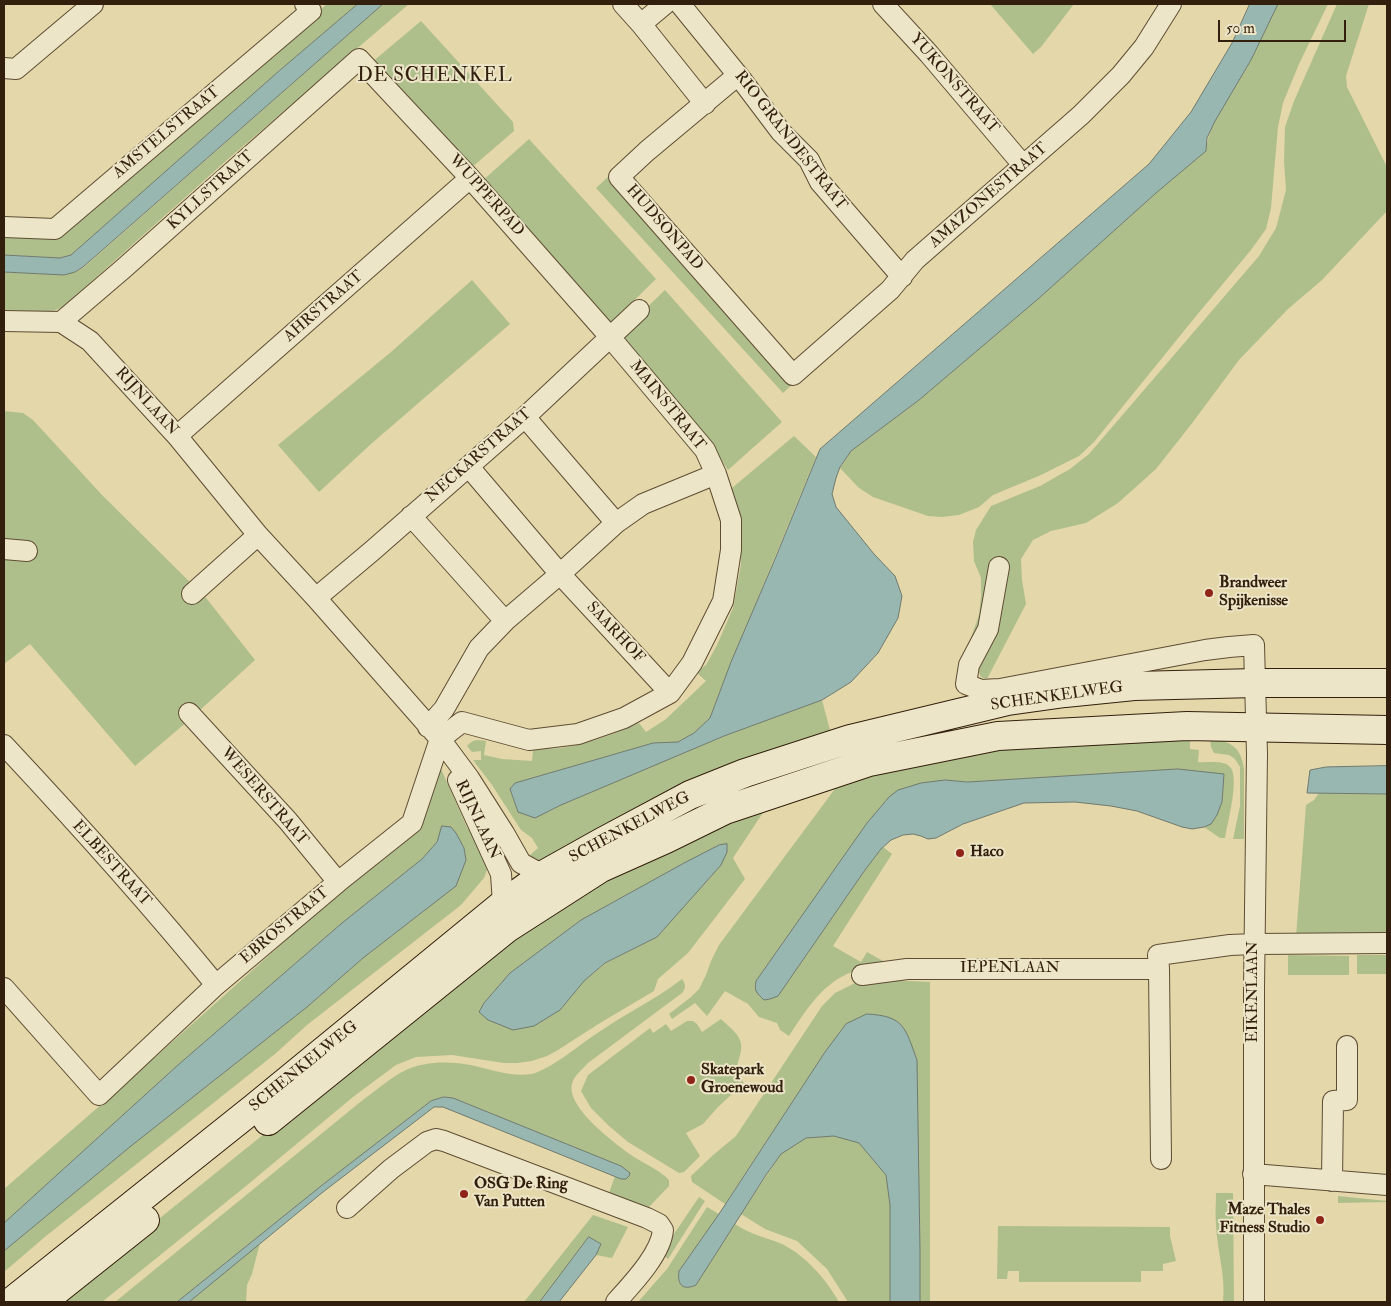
<!DOCTYPE html>
<html>
<head>
<meta charset="utf-8">
<style>
  body { margin:0 }
  #map { position:relative; width:1391px; height:1306px; overflow:hidden; background:#e4d7a9; font-family:"IM FELL Double Pica",serif }
  canvas { display:block }
  .frame { position:absolute; inset:0; border:5px solid #321f0d; pointer-events:none }
  .scale { position:absolute; left:1218px; top:20px; width:128px; height:22px; box-sizing:border-box; border:2px solid #321f0d; border-top:0; padding-left:6px; font-size:15px; line-height:18px; white-space:nowrap; color:#321f0d; -webkit-text-stroke:4px #ede5c7; paint-order:stroke }
</style>
</head>
<body>
<div id="map">
<canvas width="1391" height="1306"></canvas>
<div class="frame"></div>
<div class="scale">50 m</div>
</div>
<script>
const ctx = document.querySelector('canvas').getContext('2d');
ctx.lineJoin = 'round';
function paint(path, color) { ctx.fillStyle = color; ctx.fill(path, 'evenodd'); }
function stroke(path, color, width, dash) { ctx.strokeStyle = color; ctx.lineWidth = width; ctx.lineCap = dash ? 'butt' : 'round'; ctx.setLineDash(dash || []); ctx.stroke(path); }
function label(font, color, halo, rows, align = 'center') {
  ctx.font = font + ' "IM FELL Double Pica",serif'; ctx.lineWidth = 4; ctx.setLineDash([]); ctx.textBaseline = 'middle'; ctx.strokeStyle = halo; ctx.fillStyle = color; for (const [text, x, y, turn = 0] of rows) {
    ctx.save(); ctx.translate(x, y); ctx.rotate((+turn || 0) * Math.PI / 180); ctx.textAlign = isNaN(turn) ? turn : align; if (halo) ctx.strokeText(text, 0, 0); ctx.fillText(text, 0, 0); ctx.restore();
  }
}
paint(new Path2D(`
  M327,4h31l-79,67 -208,184 -11,3 -56,-3v-23l56,2 209,-180 4,4 11,-10 -4,-5z
  M383,4h26l-182,156 -164,147 -15,6 -44,-2v-39l60,3 11,-3 8,-4z
  M990,4h84l-33,43 -8,7z
  M1278,4h50l-29,60 -16,39 -5,24 -7,81 -5,21 -15,21 -59,71 -98,121 -15,14 -38,19 -48,20 -14,12 -20,8 -17,2 -14,-1 -55,-19 -14,-9 -19,-20 11,-17 68,-51 119,-101 118,-106 50,-42c3,-32 30,-62 45,-91 9,-18 18,-37 27,-56z
  M1337,4h32l-23,72 1,11 40,80v44l-65,69 -34,29 -49,51 -46,62 -37,47 -38,34 -32,20 -35,8 -18,9 -12,19 1,21 4,24 -39,75 -6,-2 -4,-9 -17,1 19,-54 2,-19v-18l-7,-17 -1,-19 3,-12 15,-24 49,-20 30,-17 19,-15 170,-198 17,-28 10,-38 -2,-29 1,-34 9,-26z
  M421,21l92,101 1,9 -44,38 -99,-106z
  M529,139l127,140 -49,48 -126,-145z
  M609,176l184,208 -10,9 -187,-205z
  M472,280l38,44 -139,120 -52,48 -41,-47 113,-93z
  M665,290l117,132 -54,48 -20,-29 -92,-104z
  M4,411l19,2 10,7 69,75 105,104 48,61 -67,61 -53,45 -105,-122 -26,20z
  M794,436l22,21 -97,236 -9,25 -16,15 -16,9 -25,1 -138,40 -5,7 8,22h30l13,-7 163,-69 98,-36 8,30 -51,17 -41,16 -189,97 -13,1 -8,-4 10,-9 -6,-10 -11,-8 -29,-45 -19,-25h8v-9l-9,1 -5,-6c6,-7 10,-6 19,-5l-2,14 18,4 30,2 1,-12c9,-1 19,0 28,-1 27,-4 53,-14 78,-25l7,9 20,-13 40,-38 -10,-9 10,-7 11,-20 16,-37 8,-44 -3,-43 -6,-33z
  M1190,739v10l9,1 -1,12c9,1 24,-2 31,4 12,8 -2,59 -4,72h-5l-16,-11c20,-9 18,-33 20,-52l-46,-6 -211,13 -22,-2 -56,17 -22,26 -111,158 -1,7 23,8 87,-126 18,-23 9,7 -59,92 28,16 6,-10 16,9 -3,6c-12,2 -25,3 -35,8 -26,13 -40,37 -56,61l-9,-6 -3,-7 -18,-6 -11,-13 -23,-13 -18,25 -12,-13 -23,16 -3,-5 22,-17 8,-8 7,-14 5,-14 8,-16 124,-167 129,-28z
  M1210,739c21,2 31,8 34,30v70h-11l7,-33v-39l-5,-8 -6,-4 -15,-2 -3,-6z
  M436,760l5,9 26,58 23,34 -6,17 -23,27 -154,120 -32,29 -229,182 -42,36v-21l127,-105 176,-139 56,-49 61,-47 42,-51 -2,-12 -8,-15 -19,9 -15,17 -80,64 -164,142 -174,158v-34l130,-113 281,-251 12,-13 3,-37z
  M1319,793l68,1v142l-91,1 10,-132 8,-5z
  M764,811l-31,47 12,21 -57,74 -30,26 -4,12 -54,32 -42,27 -11,6 -15,5 -15,2h-13l-52,-8 -36,2 -20,8 -43,32 -107,89 -144,116h-46l229,-185 271,-211 105,-60zM684,863l37,2 -64,72 -51,26 -22,18 -24,29 -81,2 5,-9 26,-30 71,-53z
  M1288,955l61,1v19h-61z
  M1357,955h30v19h-30z
  M682,979c4,6 4,9 0,14l-94,70c-6,7 -14,12 -16,21 -6,24 45,61 62,73 11,7 26,13 35,23v6l-21,22 -40,-12 7,-20 6,3h5l-5,-13 -168,-68 -9,-1 -13,4 -110,85 -144,116h-62l249,-203c13,-9 26,-21 40,-28 23,-11 51,-10 75,-4 17,4 35,10 52,7 18,-3 52,-32 68,-42 27,-19 56,-32 83,-53z
  M863,979l67,3v320h-10v-52l-74,-226 -21,28 -100,152 -33,-22 -1,-6 21,-20 24,-20 86,-130 13,-13z
  M721,1019c6,6 16,13 19,21 6,17 -12,26 4,43l-26,24 -15,17 -17,9 14,23 -16,16 -5,1 -51,-31 -19,-16 -18,-18 -10,-17 7,-16 62,-47 3,5 13,-9 5,7 16,-10h6l4,3 5,8z
  M834,1136l25,7 27,32 4,30v97h-42l-21,-33 -30,-28 -32,-12 -24,-15 40,-60 25,-16z
  M1216,1193h17l1,109h-11c3,-26 -6,-51 -7,-78 -1,-10 0,-21 0,-31z
  M1338,1196l49,5v1l-49,1z
  M699,1197l6,4 -37,58 -7,-6z
  M707,1207l12,7 -40,57c-1,8 -1,11 5,16l12,-2 39,-61c16,11 30,13 47,20 24,12 44,35 57,58h-201l29,-33z
  M593,1215l35,12 -16,31 -16,-3 5,-11 -12,-7 -49,65h-16z
  M998,1226l172,1v9l6,25 -13,3v7h-22v11h-122v-11h-11l-1,8h-10z
  M260,1243l-8,31 -5,11 -1,17h-57z`), '#afbf8c');
const water = new Path2D(`
  M358,4h25l-300,263 -8,5 -11,3 -60,-3v-17l56,3 11,-3 208,-184z
  M1250,4h28l-27,56 -36,61 -8,17 -1,13 -50,42 -118,106 -119,101 -68,51 -11,16 -4,11 -4,16 4,13 38,47 21,22 7,20 -4,22 -20,35 -27,29 -29,18 -98,36 -163,69 -26,13 -17,-6 -8,-23 5,-6 138,-40 25,-1 16,-9 16,-15 21,-56 44,-103 45,-110 329,-285 42,-52 41,-69z
  M1387,766v28l-80,-1 3,-23 16,-3z
  M1178,769l46,5 -2,28 -5,13 -6,9 -7,3 -12,2 -10,-2 -45,-16 -26,-5 -36,-4 -51,1 -61,21 -27,14 -8,1 -7,-3 -8,-2 -10,1 -12,5 -10,9 -16,21 -87,126 -8,3 -6,1c-7,-7 -10,-8 -8,-19l111,-158 22,-26 9,-7 23,-7 24,-3 22,2z
  M442,826l9,1 5,6 8,15 2,12 -10,26 -93,72 -56,49 -176,139 -127,105v-28l174,-158 164,-142 80,-64 15,-17z
  M727,844v8l-6,13 -64,72 -52,26 -21,18 -24,29 -26,16 -21,4 -25,-10 -9,-8 5,-9 26,-30 71,-53 103,-57 35,-18z
  M867,1014c38,2 38,14 50,46l3,190v52h-30v-97l-4,-30 -27,-32 -25,-7 -28,2 -25,16 -15,21 -70,110c-13,6 -19,0 -17,-14l40,-57 106,-162 21,-28z
  M444,1097l9,1 168,68 9,7 -1,3 -3,3h-5l-178,-72h-9l-111,85 -134,110h-12l144,-116 110,-85z
  M589,1237l12,7 -5,11 -37,47h-19z`);
paint(water, '#98b7b1');
stroke(water, '#6f7a6f', 1);
const street = new Path2D(`
  M623,4l18,20 64,80
  M680,4l61,75 40,53 28,28 11,22 82,95
  M883,4l46,50 94,111
  M641,24l24,-20
  M4,68l12,1 77,-65
  M738,75l-91,76 -28,26 174,198 97,-85 25,-30 166,-145 40,-40 23,-28 27,-43
  M4,227l51,2 256,-218 -6,-7
  M4,321l57,1 29,19 87,95 81,99 58,63 124,141 29,39 35,55 17,30 22,12
  M61,322l62,-53 236,-210 111,119 140,159 95,113 11,24 15,46v30l-8,51 -31,62 -22,30 -46,25 -46,16 -49,6 -67,-18 -22,17
  M525,417l91,106
  M177,436l293,-258
  M469,467l91,107 110,119
  M411,516l94,105
  M4,549l23,2
  M999,567l-11,62 -19,36 -3,19 15,6 19,-1 205,-39 24,-3 25,-2 3,109 -3,234v314
  M192,594l66,-59
  M316,598l56,-47 153,-134 114,-107
  M189,713l99,108 50,61
  M428,727l16,-18 35,-61 26,-27 55,-47 56,-51 27,-19 73,-30
  M4,745c73,78 144,157 212,240
  M458,780l43,94 2,30
  M1159,969l2,190
  M862,975l45,-6h252l-1,-14 72,-10 24,-1 133,-1
  M4,988l95,107 117,-110 122,-103 74,-59 28,-84
  M1253,1174l134,11
  M1332,1181l1,-80 14,-1v-54
  M347,1208l44,-39 36,-27 9,-3 8,2 203,77 12,6 4,6c-2,24 -31,54 -47,72`);
const secondary = new Path2D(`
  M268,1121l238,-192 95,-61 65,-29 59,-29 144,-48 129,-26 189,-10 200,4
  M11,1302l243,-194 249,-204 40,-29 59,-33 88,-47 55,-22 105,-34 158,-38 57,-8 69,-7 122,-3h131
  M42,1302l103,-82`);
stroke(street, '#5e4d34', 22);
stroke(secondary, '#321f0d', 30);
stroke(street, '#ede5c7', 20);
stroke(secondary, '#ede5c7', 28);
for (const [x, y, r, color] of [
  [1209,593,5,"#8f2418"],
  [960,853,5,"#8f2418"],
  [691,1080,5,"#8f2418"],
  [464,1194,5,"#8f2418"],
  [1320,1220,5,"#8f2418"]
]) { const dot = new Path2D(); dot.arc(x, y, r, 0, 2 * Math.PI); ctx.fillStyle = color; ctx.fill(dot); stroke(dot, '#ede5c7', 2); }
label('16px', '#321f0d', '#ede5c7', [
  ["YUKONSTRAAT",954,84,49],
  ["AMSTELSTRAAT",167,133,-40],
  ["RIO GRANDESTRAAT",790,141,52],
  ["KYLLSTRAAT",211,191,-42],
  ["WUPPERPAD",486,196,48],
  ["AMAZONESTRAAT",989,196,-41],
  ["HUDSONPAD",664,228,49],
  ["AHRSTRAAT",324,307,-41],
  ["RIJNLAAN",146,402,48],
  ["MAINSTRAAT",667,406,51],
  ["NECKARSTRAAT",479,456,-41],
  ["SAARHOF",615,633,47],
  ["SCHENKELWEG",1057,697,-8],
  ["WESERSTRAAT",264,797,49],
  ["RIJNLAAN",477,820,65],
  ["SCHENKELWEG",630,828,-28],
  ["ELBESTRAAT",111,864,48],
  ["EBROSTRAAT",285,926,-40],
  ["IEPENLAAN",1010,969],
  ["EIKENLAAN",1254,992,-90],
  ["SCHENKELWEG",304,1067,-39]
]);
label('bold 16px', '#321f0d', '#ede5c7', [
  ["Brandweer",1219,584],
  ["Spijkenisse",1219,602],
  ["Haco",970,853],
  ["Skatepark",701,1071],
  ["Groenewoud",701,1089],
  ["OSG De Ring",474,1185],
  ["Van Putten",474,1203],
  ["Maze Thales",1310,1211,"right"],
  ["Fitness Studio",1310,1229,"right"]
], 'left');
ctx.letterSpacing = '1px';
label('19px', '#321f0d', '#ede5c7', [
  ["DE SCHENKEL",435,77]
]);
ctx.letterSpacing = '0px';
</script>
</body>
</html>
